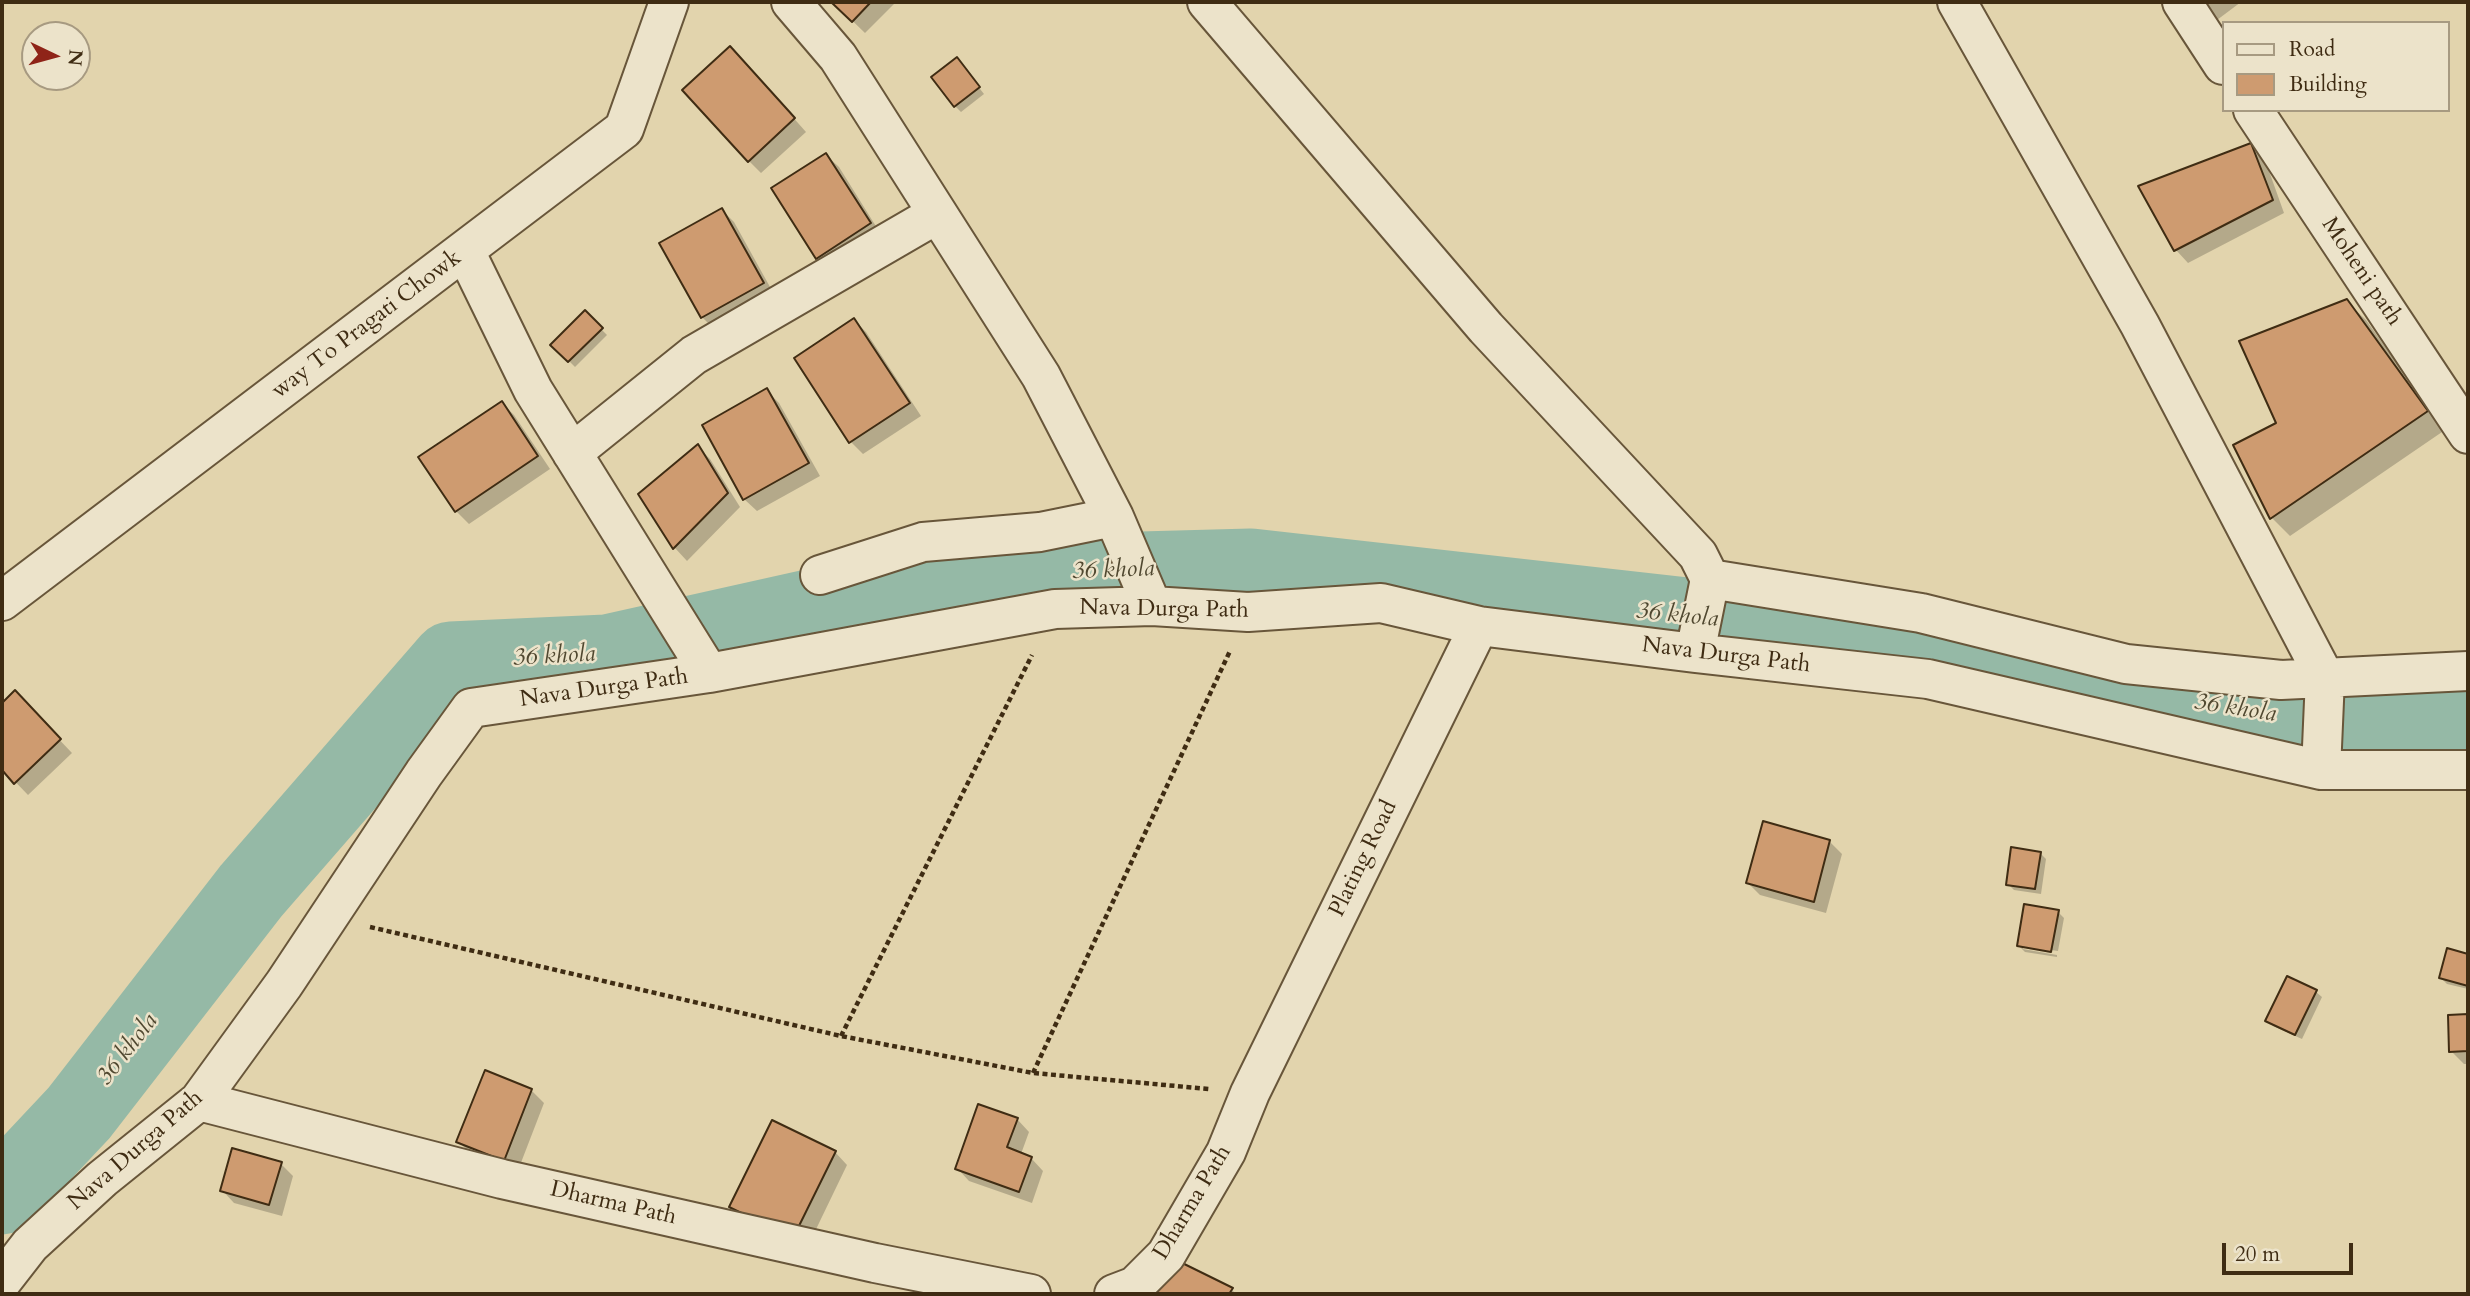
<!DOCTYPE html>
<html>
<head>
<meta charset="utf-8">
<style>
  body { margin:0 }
  #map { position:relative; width:2470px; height:1296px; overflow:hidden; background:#e2d4ad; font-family:Cardo,serif }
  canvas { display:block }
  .frame { position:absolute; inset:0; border:4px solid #3f2c13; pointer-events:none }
  .legend { position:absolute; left:2222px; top:21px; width:228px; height:91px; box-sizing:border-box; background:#ece3ca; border:2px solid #a79a81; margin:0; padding:9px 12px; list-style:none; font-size:21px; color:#3f2c13 }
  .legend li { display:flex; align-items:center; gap:14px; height:35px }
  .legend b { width:35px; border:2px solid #a79a81 }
  .north { position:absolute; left:21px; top:21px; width:70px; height:70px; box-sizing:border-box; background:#ece3ca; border:2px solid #a79a81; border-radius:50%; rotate:95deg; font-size:19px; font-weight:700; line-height:28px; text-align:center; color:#3f2c13 }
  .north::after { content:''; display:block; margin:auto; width:24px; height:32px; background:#8f2418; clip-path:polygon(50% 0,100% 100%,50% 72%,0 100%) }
  .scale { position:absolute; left:2222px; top:1243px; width:131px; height:32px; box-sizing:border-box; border:4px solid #3f2c13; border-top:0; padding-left:9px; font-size:21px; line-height:24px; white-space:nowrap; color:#3f2c13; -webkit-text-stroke:5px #ece3ca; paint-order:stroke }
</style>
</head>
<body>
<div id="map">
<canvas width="2470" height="1296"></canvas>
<div class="frame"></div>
<ul class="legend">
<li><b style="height:9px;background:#ece3ca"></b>Road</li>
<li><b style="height:19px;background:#ce9b70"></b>Building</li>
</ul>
<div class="north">N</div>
<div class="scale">20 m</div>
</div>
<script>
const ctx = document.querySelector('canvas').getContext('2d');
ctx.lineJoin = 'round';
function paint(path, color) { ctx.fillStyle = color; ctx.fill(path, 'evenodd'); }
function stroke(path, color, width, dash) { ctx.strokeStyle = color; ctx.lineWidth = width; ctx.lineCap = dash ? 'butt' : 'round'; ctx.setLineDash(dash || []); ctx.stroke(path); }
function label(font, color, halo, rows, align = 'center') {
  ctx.font = font + ' Cardo,serif'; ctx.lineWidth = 5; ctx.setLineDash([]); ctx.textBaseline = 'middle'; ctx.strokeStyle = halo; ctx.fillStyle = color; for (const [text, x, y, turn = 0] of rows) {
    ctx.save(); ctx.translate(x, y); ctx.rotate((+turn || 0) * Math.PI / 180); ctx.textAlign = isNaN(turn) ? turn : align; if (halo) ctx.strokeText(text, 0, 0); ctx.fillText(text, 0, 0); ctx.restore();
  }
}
paint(new Path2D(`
  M833,2h63l-31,31z
  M2202,2h39l-24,18z
  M743,61l63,71 -45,41 -12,-12z
  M962,66l22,28 -23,18 -6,-6z
  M2251,145l13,12 20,56 -96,50 -12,-13 -35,-63z
  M826,155l13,12 43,69 -53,34 -12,-13z
  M722,210l12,12 41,74 -60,34 -13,-13z
  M2347,302l19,18 79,110 -155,106 -18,-18 -37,-73 43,-21z
  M585,313l22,22 -32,32 -22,-22z
  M854,320l12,12 55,84 -58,38 -13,-13z
  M766,390l13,13 41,73 -63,35 -13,-12z
  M502,403l12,12 36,54 -81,55 -13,-13 -36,-53z
  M698,447l12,12 30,48 -53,54 -12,-13 -35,-54z
  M15,693l57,60 -44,42 -26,-27v-62z
  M1829,841l13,13 -16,59 -66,-18 -12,-12z
  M2040,853l6,6 -5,35 -27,-4 -6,-6z
  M2058,912l6,6 -6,33 -35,-5v3l34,6v2l-32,-5 -6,-6z
  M2448,950l20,5v34l-21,-5 -6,-6z
  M2316,992l6,5 -20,42 -29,-13 -5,-6z
  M2468,1016v48h-4l-13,-13 -1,-34z
  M531,1090l13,13 -27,70 -46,-19 -12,-12z
  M1017,1119l12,13 -8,22 10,4 12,13 -11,32 -63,-22 -12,-13z
  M835,1152l12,13 -41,85 -62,-31 -13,-12z
  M281,1164l12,12 -11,40 -48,-13 -12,-13z
  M1231,1289l5,5h-95z`), '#0003');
stroke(new Path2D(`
  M2,1195l77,-82 172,-222 200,-230 156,-7 350,-78 294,-8 684,77 321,73 212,1`), '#95b9a6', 79);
const building = new Path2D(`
  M831,2h40l-19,20z
  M730,46l65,72 -47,44 -66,-72z
  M957,57l23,30 -26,20 -23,-30z
  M2251,143l22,57 -99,51 -36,-65z
  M826,153l45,70 -55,36 -45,-71z
  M722,208l42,75 -63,35 -42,-75z
  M2347,299l81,112 -158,108 -37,-74 43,-22 -37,-82z
  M585,310l18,18 -35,34 -18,-17z
  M854,318l56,85 -61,40 -55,-85z
  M767,388l42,75 -66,37 -41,-75z
  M502,401l36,55 -83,56 -37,-55z
  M698,444l30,49 -55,56 -35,-55z
  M15,690l46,49 -47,45 -12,-14v-67z
  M1763,821l67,19 -16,62 -68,-19z
  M2011,847l30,5 -6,37 -29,-4z
  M2024,904l35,6 -8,42 -34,-6z
  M2447,948l21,6v32l-29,-8z
  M2287,976l30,14 -22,45 -30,-14z
  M2468,1014v37l-19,1 -1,-37z
  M485,1070l47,19 -28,72 -48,-19z
  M978,1104l40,14 -11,29 25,10 -13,35 -64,-23z
  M772,1120l64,31 -43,87 -64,-31z
  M232,1148l50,14 -13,43 -49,-14z
  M1166,1255l67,33 -4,6h-90z`);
paint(building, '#ce9b70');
stroke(building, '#3f2c13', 2);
const street = new Path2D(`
  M791,2l47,55 203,319 73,141 38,89
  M1207,2l279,326 212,227 12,24 -15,74
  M1957,2l183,323 185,353 -4,92
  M2182,2l41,63
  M2253,110l215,324
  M465,251l68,139 176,283
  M572,453l122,-98 243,-141
  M820,575l103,-33 117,-10 74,-15
  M1710,579l211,34 205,51 155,16 187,-9
  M2,601l622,-472 45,-127
  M199,1101l303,78 373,84 156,31
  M2,1281l28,-36 72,-66 97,-78 85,-117 140,-211 47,-65 238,-35 346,-64 97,-3 96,6 133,-9 98,23 216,27 233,26 393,91h147
  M1114,1294l21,-8 31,-31 60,-103 24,-59 229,-467`);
stroke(street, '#68563a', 42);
stroke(new Path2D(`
  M370,927l471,109 192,37 176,16
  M841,1036l191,-381
  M1033,1073l197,-422`), '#3f2c13', 4.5, [5, 3.5]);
stroke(street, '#ece3ca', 38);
label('23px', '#3f2c13', '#ece3ca', [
  ["Moheni path",2361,272,56],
  ["way To Pragati Chowk",367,325,-37],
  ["Nava Durga Path",1164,610,1],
  ["Nava Durga Path",1726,656,7],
  ["Nava Durga Path",604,689,-8],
  ["Plating Road",1364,859,-64],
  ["Nava Durga Path",136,1151,-41],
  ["Dharma Path",1193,1203,-59],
  ["Dharma Path",613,1204,13]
]);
label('italic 24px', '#504830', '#ece3ca', [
  ["36 khola",1113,571,-2],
  ["36 khola",1677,616,6],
  ["36 khola",554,657,-3],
  ["36 khola",2235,709,9],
  ["36 khola",128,1050,-52]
]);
</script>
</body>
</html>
